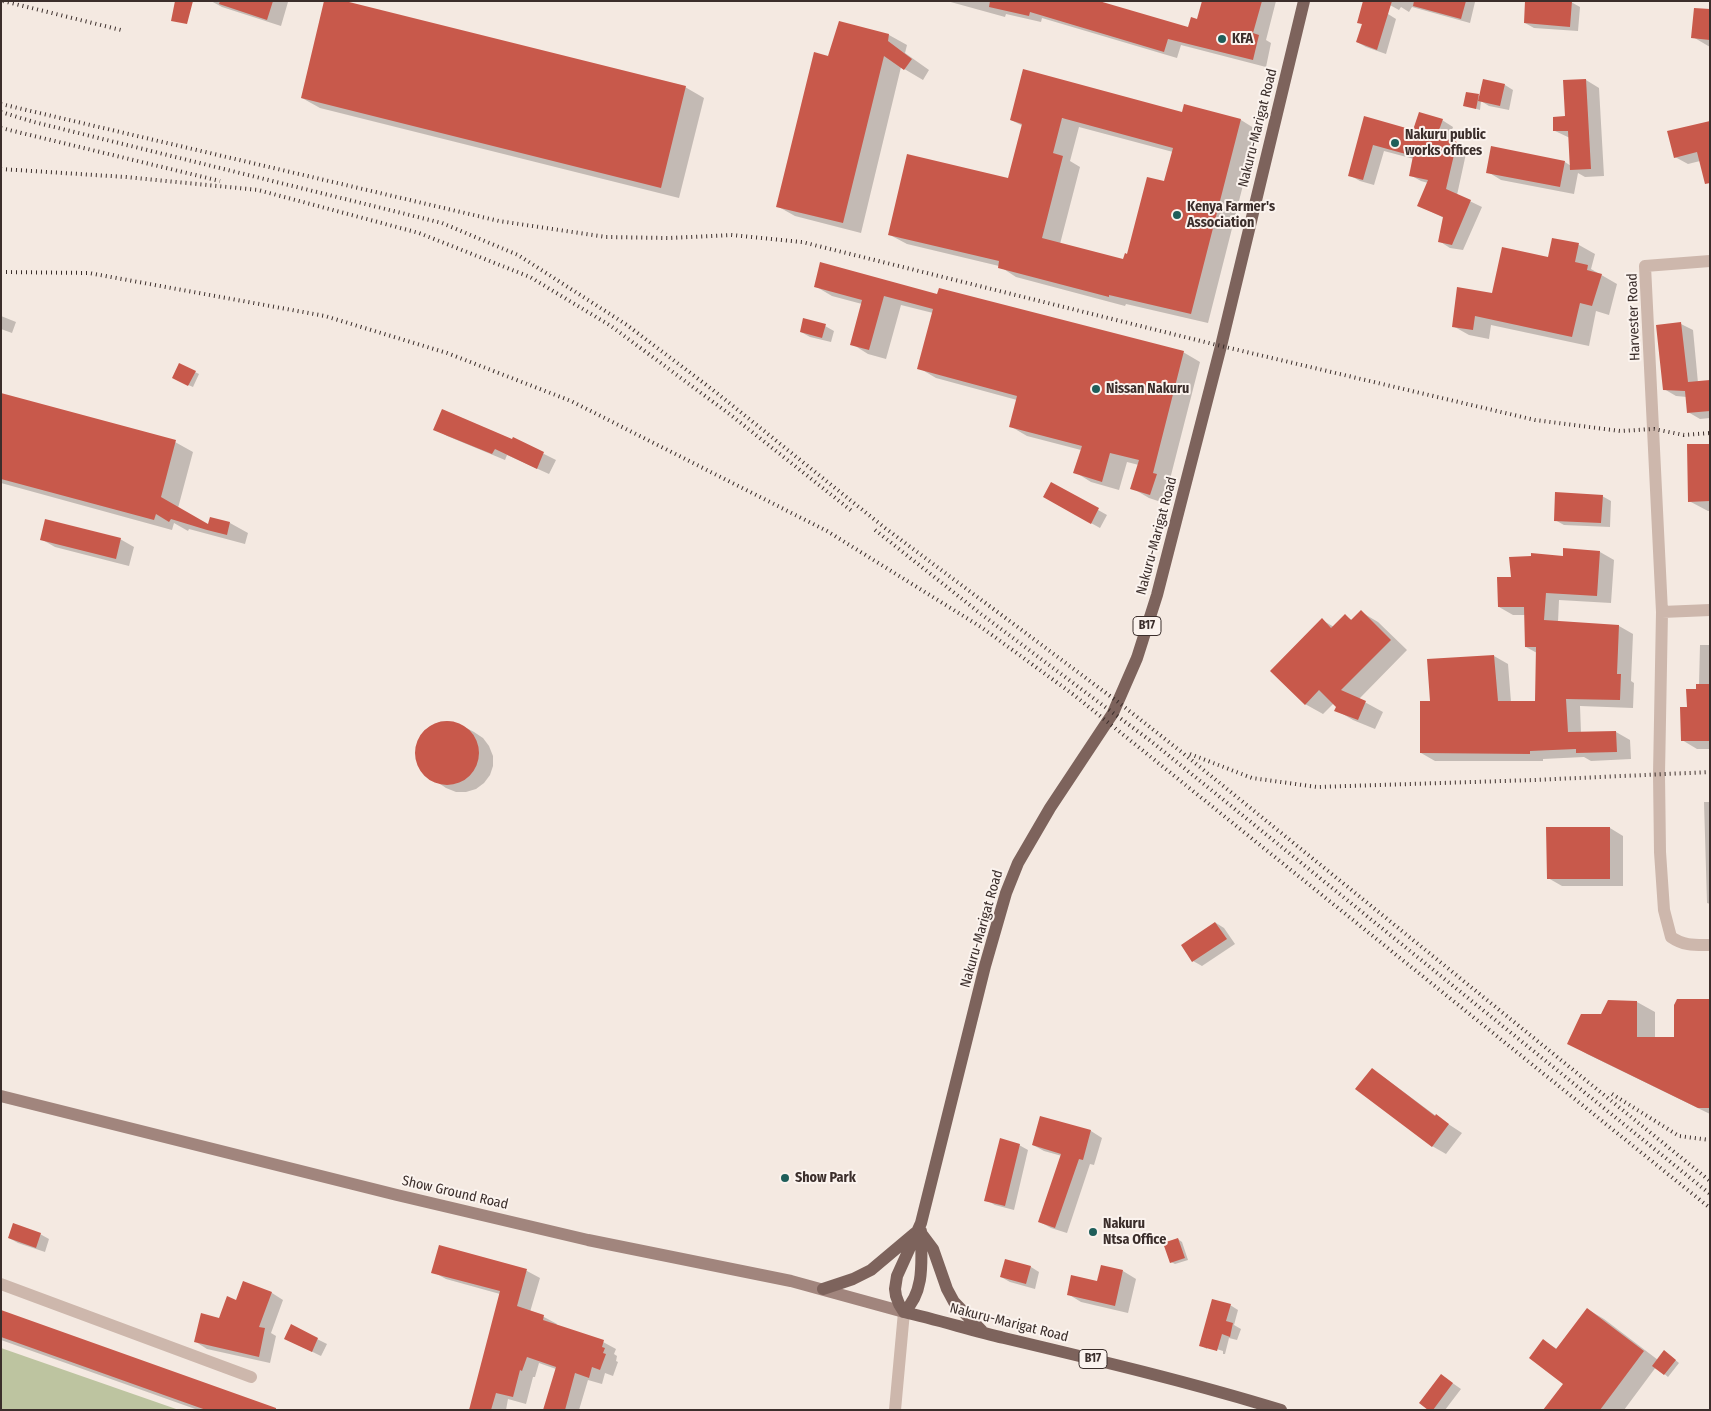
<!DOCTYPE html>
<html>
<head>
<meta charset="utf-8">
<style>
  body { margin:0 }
  #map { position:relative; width:1711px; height:1411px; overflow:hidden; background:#f4e9e1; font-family:"Fira Sans Condensed",sans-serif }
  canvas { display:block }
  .frame { position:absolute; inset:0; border:2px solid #3b2e2b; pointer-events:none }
</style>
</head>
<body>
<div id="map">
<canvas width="1711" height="1411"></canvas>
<div class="frame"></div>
</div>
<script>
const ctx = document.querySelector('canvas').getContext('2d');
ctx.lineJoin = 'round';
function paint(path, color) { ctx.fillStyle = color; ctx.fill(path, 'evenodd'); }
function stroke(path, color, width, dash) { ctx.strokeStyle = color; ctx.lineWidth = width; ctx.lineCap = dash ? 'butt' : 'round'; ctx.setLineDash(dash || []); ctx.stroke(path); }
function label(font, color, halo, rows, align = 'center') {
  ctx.font = font + ' "Fira Sans Condensed",sans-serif'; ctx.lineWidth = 4; ctx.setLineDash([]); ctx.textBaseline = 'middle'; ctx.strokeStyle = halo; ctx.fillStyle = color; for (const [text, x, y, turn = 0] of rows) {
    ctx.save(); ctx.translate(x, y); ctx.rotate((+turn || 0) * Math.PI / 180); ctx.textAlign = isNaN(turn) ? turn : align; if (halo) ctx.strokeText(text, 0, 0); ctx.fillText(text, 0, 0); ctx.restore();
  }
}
paint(new Path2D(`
  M1,1348l178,62h-178z`), '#bdc4a0');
paint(new Path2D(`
  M211,1h76l1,1 -7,24 -59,-19z
  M947,1h147l95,28 9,-9 5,-19h73l-10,39 5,3 -5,24 -85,-22 -4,13 -135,-40 -1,4 -35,-8 -1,3z
  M1389,1h84l2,1 -5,21 -58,-16 -3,5 -8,-5 -2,3 -11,-6z
  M1571,2l9,5 -2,24 -44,-3 -9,-5z
  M1710,11v36l-17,-10z
  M1388,14l8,5 -10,35 -20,-7 -9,-5 6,-17 -5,-3z
  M840,23l49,12 18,10 -2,8 24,17 -6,10 -22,-13 -40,166 -66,-17 -18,-10z
  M1586,80l13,8 5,88 -19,1 -7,-4 -4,21 -73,-14 -13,-8 77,-10 6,4 -1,-28 -15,-7 11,-14z
  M1505,85l8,5 -4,20 -20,-4 -8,-5 -1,9 -16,-5 14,-9 3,1z
  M685,87l19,11 -25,100 -359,-90 -18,-10z
  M1183,114l58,6 16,10 -49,193 -82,-19 -1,2 -109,-29 -17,-11 -92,-22 -17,-9 119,-55 14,-54 -12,-6zM1079,127l94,25 -8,31 -41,77 -64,-16 20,-77 -10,-6z
  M1365,117l49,14 28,-11 11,7 -5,14 8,2 11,6 -10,46 25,12 -19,43 -13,-2 -11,-7 5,-23 -26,-13 10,-22 -7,-2 -11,-6 4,-16 -30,-8 -10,34 -14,-4 -11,-6z
  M1710,122l-10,39 -12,3 -13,-7z
  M1553,239l26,6 16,9 -4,15 26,15 -8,31 -13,-4 -7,35 -98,-21 -2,14 -20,-4 -16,-9 40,-32 56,-36z
  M815,286l123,9 245,57 17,10 -31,121 4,2 -6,19 -18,-6 -17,-10 7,-23 -12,-3 -8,28 -28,-8 -16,-10 6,-22 -54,-14 -17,-10 7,-26 -81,-22 -17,-10 14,-55 -32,-8 -15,54 -18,-5 -16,-10 10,-40 -30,-8z
  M1,316l15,6 -4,11 -11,-4z
  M1681,324l12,6 5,53 12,-1v36l-10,1 -12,-7 -1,-15 -11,-1 -12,-7 -6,-63z
  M825,326l9,5 -3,11 -21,-5 -9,-5z
  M195,372l4,2 -6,13 -16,-7z
  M1,394l174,48 18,10 -15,56 31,18 2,-8 19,5 18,10 -3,11 -56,-15 -1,2 -14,-8 -2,7 -171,-47z
  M435,429l78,12 1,-2 42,21 -7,14 -42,-19 -2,5 -58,-24z
  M1710,445v66h-2l-19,-10z
  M1052,484l55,31 -7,13 -56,-31z
  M1602,496l9,5 -1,26 -46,-2 -9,-5z
  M41,539h79l14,8 -5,19 -74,-19z
  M1600,552l14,8 -3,43 -52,-3 -1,22 61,4 14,8 -2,47 3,2 -1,25 -53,-2 1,27 35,-1 14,8 1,19 -40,2 -7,-4 -41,2v2h-108l-14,-8 11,-51 62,-46 14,8 3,38h25l1,-49 -11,-6v-32h-13l-14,-8 13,-29 52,-21z
  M1361,612l17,10 29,28 -48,49 24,13 -8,17 -22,-9 -17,-10 2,-4 -4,-3 -11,11 -18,-10 17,-84 12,7 11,-11 7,4z
  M1700,645h10v104h-13l-15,-9 6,-32 11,-23z
  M449,721l10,3 15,8 9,6 6,8 4,10v10l-3,9 -6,8 -8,6 -10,3h-10l-10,-4 -22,-15 -6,-9 -2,-10 1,-11 5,-9 7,-7 10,-5z
  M1704,802h6v102l-3,-1z
  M1610,828l13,8v50h-61l-14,-8z
  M1216,923l8,5 11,16 -33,22 -9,-5z
  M1710,1000v114l-123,-60 -18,-11 33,-28 35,-13 18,10v26h20z
  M1372,1070l13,8 51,38 26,17 -16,21 -14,-8z
  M1041,1117l50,14 11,7 -8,27 -4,-1 -23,69 -16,-5 -11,-6 22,-66 -18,-5 -11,-6z
  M1019,1145l9,5 -14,60 -19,-5 -9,-5z
  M40,1234l9,5 -4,13 -27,-9 -9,-5z
  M1178,1239l4,3 6,18 -13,4 -4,-2z
  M439,1247l88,24 13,7 -10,34 14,5 13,7 -1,2 47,16 13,7 -2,5 3,2 -1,5 2,1 -5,14 -8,-3 -3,11 -14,-4 -9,30h-34l11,-41 -17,-6 -4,14h-2l-7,27 -18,-5 -2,11h-36l30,-116 -54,-15 -13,-7z
  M1006,1260l25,7 8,5 -4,17 -25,-7 -9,-5z
  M1123,1271l13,8 -8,34 -47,-11 -13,-8z
  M244,1283l28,10 11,7 -12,33 5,3 -6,27 -63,-14 -11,-7 41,-40z
  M1230,1305l8,5 -4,15 7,4 -4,11 -8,-2 -4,16h-2v-3l-16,-5v3l-7,-4z
  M1587,1309l17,10 54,41 10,-6 11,9 -11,14 -12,-10 -32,43h-80l21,-26 -21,-43 13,8z
  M1,1311l270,99h-73l-197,-70z
  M291,1326l36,18 -6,12 -27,-13z
  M1441,1375l20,14 -16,21h-15z`), '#0003');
paint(new Path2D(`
  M175,1h18l-6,23 -16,-3z
  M220,1h53l-6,19 -48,-16z
  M324,1h21l341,85 -25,102 -360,-90z
  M990,1h109l89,26 3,-10 6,2 5,-18h60l-9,32 6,2 -6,25 -85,-21 -4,13 -134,-40 -1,4 -40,-9z
  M1363,1h29l-15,49 -21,-8 6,-18 -5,-1z
  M1414,1h52l-5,18 -48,-13z
  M1525,1h47l-2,26 -46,-4z
  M1694,8l16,1v31l-19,-2z
  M839,21l50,13 -1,7 24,18 -8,11 -20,-14 -41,167 -67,-16 38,-155 14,4z
  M1023,69l159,43 2,-8 57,15 -50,195 -82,-19v2l-111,-29 1,-7 -111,-26 19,-81 101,24 14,-54 -12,-4zM1062,118l111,30 -9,33 -17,-4 -20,77 -2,-1 -2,6 -81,-21 21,-82 -10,-3z
  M1483,79l22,5 -5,22 -22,-5z
  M1586,79l5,90 -21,1 -2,-39h-15v-14l12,-1 -2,-36z
  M1466,92l13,2 -3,15 -13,-3z
  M1419,112l24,7 -6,17 20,6 -11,47 25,11 -19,45 -14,-3 5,-25 -26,-11 11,-26 -19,-4 4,-20 -40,-11 -10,35 -15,-4 16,-60 49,14z
  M1710,121v62l-5,1 -8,-32 -23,6 -7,-27z
  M1491,146l74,15 -5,26 -74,-14z
  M1552,238l27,5 -4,19 13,3 -1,5 15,4 -10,32 -12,-3 -8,34 -97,-21 -2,14 -21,-3 5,-40 35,6 10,-46 46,10z
  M820,262l117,32 2,-6 245,63 -31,122 4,1 -7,21 -20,-6 9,-29 -29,-7 -8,29 -29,-9 9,-27 -73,-19 8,-31 -100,-27 16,-60 -49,-13 -15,54 -19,-5 12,-45 -48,-13z
  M803,318l23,6 -4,14 -22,-6z
  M1681,322l7,60 22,-2v31l-23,2 -2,-22 -22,-1 -7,-65z
  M179,363l17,8 -8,15 -16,-8z
  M1,393l175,47 -15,57 47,27 2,-7 20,5 -3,13 -20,-5 1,-3 -1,3 -36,-11 -2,3 -13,-8 -2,6 -153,-41z
  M442,409l70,30 1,-2 31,15 -7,17 -42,-20 -3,5 -59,-24z
  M1687,444h23v57l-22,1z
  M1051,482l48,26 -8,16 -48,-27z
  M1555,492l48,3 -2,28 -47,-2z
  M45,519l76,19 -5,21 -76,-19z
  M1563,548l37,3 -3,45 -51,-3 -2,27 75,5 -2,49h4l-1,26 -54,-1 2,33 48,-1 1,21 -41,1v-4l-46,2v3l-110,-1v-52h10l-3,-42 67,-4 4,46h37l1,-54h-11l-1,-40h-26l-1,-30h14l-2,-20 22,-1v-3l32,3z
  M1361,610l30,30 -50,50 25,11 -8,19 -24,-9 2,-4 -17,-17 -14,15 -35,-34 52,-53 9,10 14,-14 6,6z
  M1696,684h14v57h-29l-1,-34h7l-1,-18h10z
  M415 753a32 32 0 1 1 64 0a32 32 0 1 1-64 0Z
  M1546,827h64v52h-63z
  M1215,922l12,17 -35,23 -11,-17z
  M1677,999h33v109h-12l-131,-64 14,-30h20l7,-14 29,1v36h37v-32z
  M1372,1068l63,48 1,-2 13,10 -17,23 -77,-58z
  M1040,1116l51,14 -8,30 -4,-1 -24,69 -17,-6 23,-68 -29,-9z
  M1000,1138l20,6 -15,62 -21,-5z
  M13,1223l28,10 -5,15 -28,-10z
  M1178,1238l7,20 -15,5 -7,-20z
  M439,1245l88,24 -10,37 27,9 -1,5 61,20 -2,7 3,1 -2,5 3,1 -6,16 -8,-3 -3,11 -14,-5 -10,37h-22l13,-43 -29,-10 -5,14 -2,-1 -7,27 -17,-4 -5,17h-22l31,-119 -69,-18z
  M1005,1259l26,7 -5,18 -26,-7z
  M1101,1265l22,5 -8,36 -48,-11 4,-20 26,6z
  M243,1281l29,11 -13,35 6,1 -6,29 -65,-15 7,-29 18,5 8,-22 9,4z
  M1212,1299l19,5 -5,17 7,2 -3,14 -8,-3 -5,17 -18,-5z
  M1587,1308l57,43 -44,59h-57l20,-26 -34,-26 14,-19 13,10z
  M1,1310l275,98v2h-70l-205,-73z
  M291,1324l27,14 -6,14 -28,-13z
  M1664,1350l12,10 -12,15 -12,-9z
  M1441,1374l12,9 -20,27h-5l-9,-7z`), '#c8594b');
stroke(new Path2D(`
  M1710,610l-48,2 -3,162 1,78 4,58 7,27c13,9 24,8 39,8
  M1662,612l-17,-346 65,-5
  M1,1284l250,93
  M895,1410l9,-98`), '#cdb7ac', 12);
stroke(new Path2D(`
  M1,1096l396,99 191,45 203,41 113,31`), '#a1857d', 12);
stroke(new Path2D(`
  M921,1233l12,16 14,40 7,13 28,29
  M823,1289l30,-10 18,-9 44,-37
  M904,1312c22,-21 17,-54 17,-81
  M1281,1410c-91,-28 -184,-50 -277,-72 -33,-8 -66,-18 -100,-26l-5,-8 -3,-8 -1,-7 2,-13 24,-53 64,-257 21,-73 12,-30 32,-55 63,-95 24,-55 20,-63 64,-249 83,-345`), '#7d635c', 12);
stroke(new Path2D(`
  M3,1l118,29
  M1,104l498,117 107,16 63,1 62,-3 71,7 419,104 314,74 85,11 34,-2 30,6 26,-2
  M1,112l33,10 408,101 76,32 109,70 86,65 172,138 233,174 61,48 531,431
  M1,128l219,53
  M1,169l125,8 132,13 161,43 111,44 81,49 121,90 121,96
  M1,272l88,1 236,43 122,37 124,48 256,130 154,96 93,68 636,513
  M875,530l106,84 171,128 558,452
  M1190,754l62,24 65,9 217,-7 176,-8
  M1612,1094l67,42 31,4`), '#3b2e2b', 4, [1, 4]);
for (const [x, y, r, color] of [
  [1222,39,5,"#1f5e5a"],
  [1395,143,5,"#1f5e5a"],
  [1177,215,5,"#1f5e5a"],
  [1096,389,5,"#1f5e5a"],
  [785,1178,5,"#1f5e5a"],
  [1093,1232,5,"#1f5e5a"]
]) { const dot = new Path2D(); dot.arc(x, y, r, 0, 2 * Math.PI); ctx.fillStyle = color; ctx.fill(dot); stroke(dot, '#fbf3ee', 2); }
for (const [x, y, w] of [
  [1147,626,28],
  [1093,1359,28]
]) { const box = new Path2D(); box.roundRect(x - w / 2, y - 9.5, w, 19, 4); ctx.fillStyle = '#fbf3ee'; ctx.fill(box); stroke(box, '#3b2e2b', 1); }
label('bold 12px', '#3b2e2b', null, [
  ["B17",1147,626],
  ["B17",1093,1359]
]);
label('bold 14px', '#3b2e2b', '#fbf3ee', [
  ["KFA",1232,39],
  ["Nakuru public",1405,135],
  ["works offices",1405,151],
  ["Kenya Farmer's",1187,207],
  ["Association",1187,223],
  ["Nissan Nakuru",1106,389],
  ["Show Park",795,1178],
  ["Nakuru",1103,1224],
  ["Ntsa Office",1103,1240]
], 'left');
label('14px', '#3b2e2b', '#fbf3ee', [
  ["Nakuru-Marigat Road",1258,128,-76],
  ["Harvester Road",1634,317,-92],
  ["Nakuru-Marigat Road",1157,536,-75],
  ["Nakuru-Marigat Road",982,929,-74],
  ["Show Ground Road",455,1193,13],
  ["Nakuru-Marigat Road",1009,1323,14]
]);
</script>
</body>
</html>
